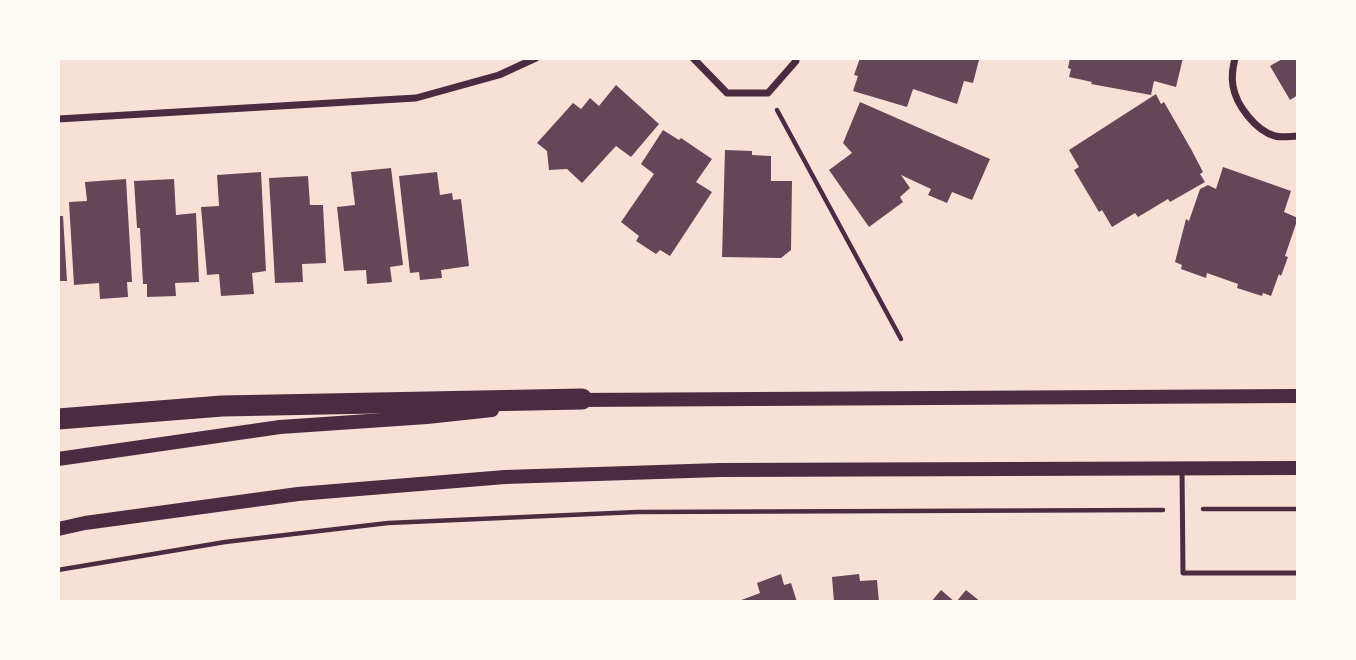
<!DOCTYPE html>
<html>
<head>
<meta charset="utf-8">
<style>
  body { margin:0 }
  #map { position:relative; width:1356px; height:660px; overflow:hidden; background:#f7e1d7; font-family:Overpass,sans-serif }
  canvas { display:block }
  .frame { position:absolute; inset:0; border:60px solid #fffaf5; pointer-events:none }
</style>
</head>
<body>
<div id="map">
<canvas width="1356" height="660"></canvas>
<div class="frame"></div>
</div>
<script>
const ctx = document.querySelector('canvas').getContext('2d');
ctx.lineJoin = 'round';
function paint(path, color) { ctx.fillStyle = color; ctx.fill(path, 'evenodd'); }
function stroke(path, color, width, dash) { ctx.strokeStyle = color; ctx.lineWidth = width; ctx.lineCap = dash ? 'butt' : 'round'; ctx.setLineDash(dash || []); ctx.stroke(path); }
paint(new Path2D(`
  M860,58h114l5,2 -6,23 -9,-2 -7,23 -44,-15 -6,18 -54,-16 5,-15 -4,-1z
  M1070,58h113l-7,29 -22,-6 -3,14 -60,-11 1,-2 -23,-5 2,-8 -3,-1z
  M1284,58h14v37l-8,5 -20,-34z
  M616,85l43,39 -28,33 -15,-11 -34,37 -15,-14 -18,1 -2,-19 -10,-8 36,-40 8,6 9,-11 9,8z
  M1156,94l5,10 3,-2 27,47 12,23 -3,2 5,8 -35,20 -2,-3 -30,18 -3,-4 -23,14 -10,-17 -3,2 -25,-42 5,-3 -10,-17z
  M860,102l130,57 -18,41 -20,-8 -5,11 -19,-8 3,-6 -30,-14 9,13 -10,9 3,5 -34,25 -40,-57 23,-17 -9,-10z
  M663,130l16,10 2,-2 31,21 -16,23 16,10 -42,64 -10,-6 -4,4 -20,-13 3,-5 -18,-14 33,-48 -13,-10z
  M725,150l27,1v4l19,1v25h21l-1,69 -10,8 -59,-1z
  M1223,167l68,24 -7,21 14,6 -13,38 3,1 -7,19 -2,-2 -8,22 -8,-3 -1,3 -25,-8 1,-4 -31,-11 -1,5 -25,-9 1,-4 -7,-3 11,-43 3,2 11,-32 8,-4 8,4z
  M391,168l12,97 -13,2 2,15 -25,2 -1,-14 -22,1 -7,-64 18,-2 -4,-33z
  M261,172l5,99 -14,2 2,21 -33,2 -2,-22 -12,1 -6,-68 18,-1 -2,-31z
  M437,172l3,23 12,-2 1,7 8,-1 8,67 -28,4 1,8 -22,2 -1,-8 -9,1 -11,-97z
  M308,176l2,29h13l3,58 -24,1 1,18 -28,1 -6,-105z
  M126,179l6,103h-5l1,15 -28,2 -1,-16 -25,2 -5,-83 18,-1 -2,-19z
  M174,179l2,36 20,-2 3,69 -24,1 1,13 -29,1v-13h-4l-3,-56h-3l-3,-47z
  M58,216h5l4,65h-9z
  M781,574l3,11 7,-2 6,19h-61l24,-9 -3,-10z
  M859,574l1,7 17,-1 2,22h-45l-2,-25z
  M941,590l14,12h-24z
  M966,590l15,12h-25z`), '#644757');
stroke(new Path2D(`
  M777,110l124,229
  M1203,509h95
  M58,570l167,-28 163,-19 249,-11 526,-2`), '#4a2c40', 4.5);
stroke(new Path2D(`
  M1182,469l1,104h115`), '#4a2c40', 5);
stroke(new Path2D(`
  M693,58l34,35h41l28,-32 -1,-3
  M1235,58c-2,9 -4,18 -2,28 3,19 23,45 42,50 7,2 16,0 23,0
  M58,119l358,-21 83,-23 37,-17`), '#4a2c40', 7);
stroke(new Path2D(`
  M575,400l723,-4
  M58,459l222,-32 147,-10 65,-7
  M58,529l27,-6 213,-29 207,-17 215,-7 578,-2`), '#4a2c40', 14);
stroke(new Path2D(`
  M58,419l164,-13 360,-7`), '#4a2c40', 21);
</script>
</body>
</html>
